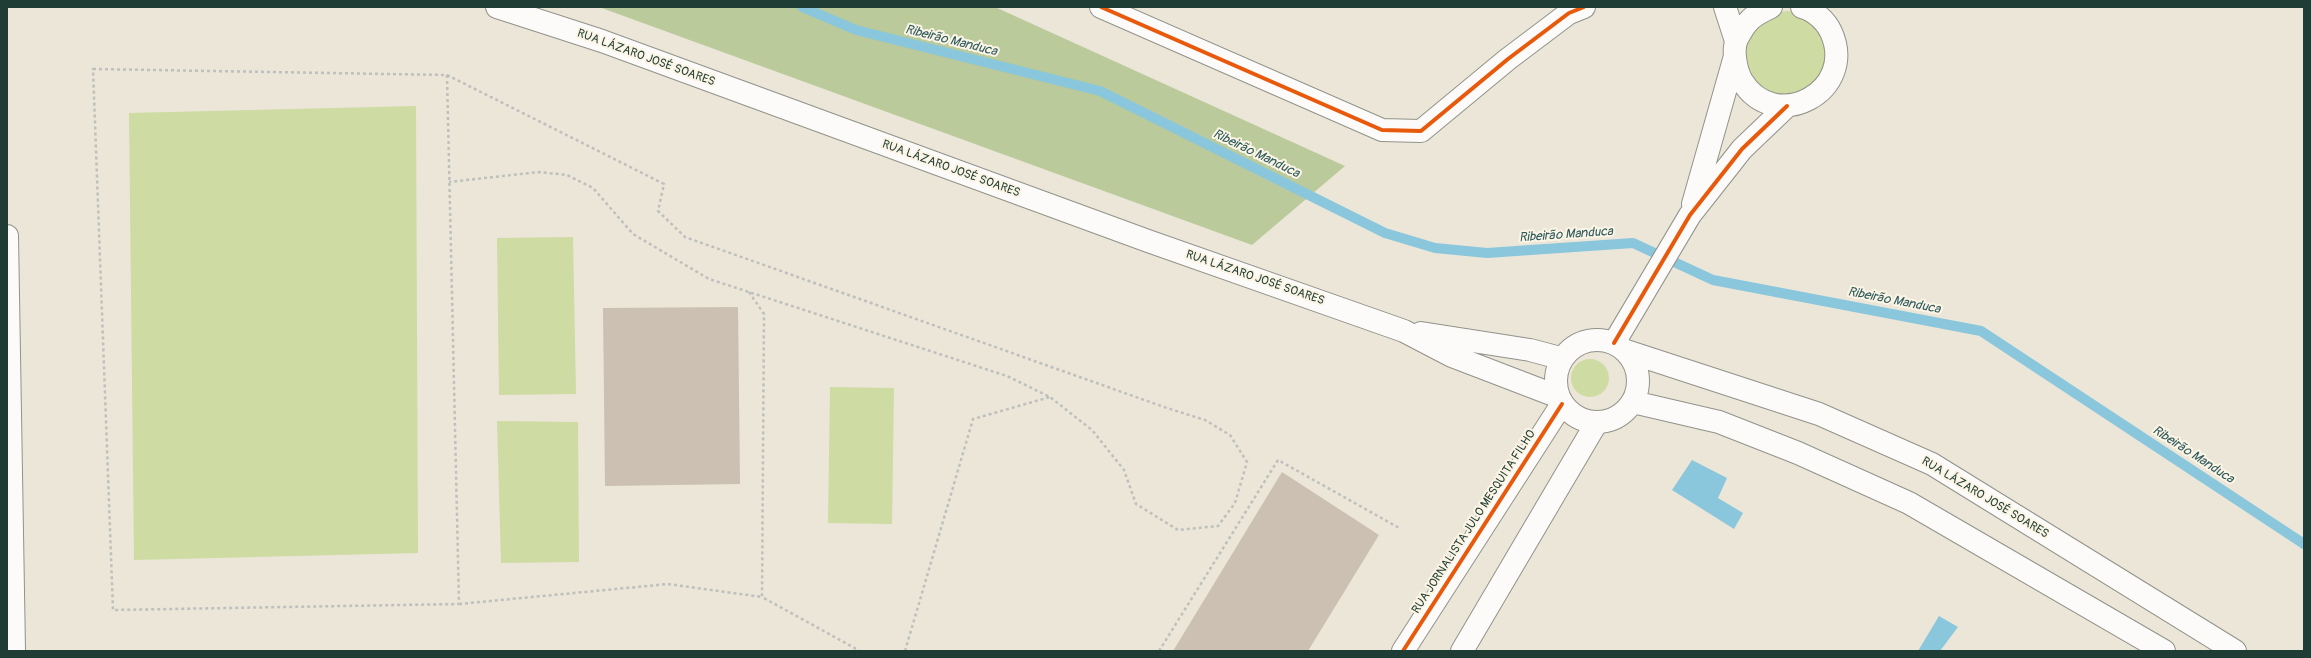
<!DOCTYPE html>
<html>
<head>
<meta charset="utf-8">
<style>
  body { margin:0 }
  #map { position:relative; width:2311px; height:658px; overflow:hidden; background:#ebe6d8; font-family:Pangolin,sans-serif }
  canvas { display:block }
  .frame { position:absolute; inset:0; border:8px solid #1f3d34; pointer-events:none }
</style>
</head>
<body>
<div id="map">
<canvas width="2311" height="658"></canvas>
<div class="frame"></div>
</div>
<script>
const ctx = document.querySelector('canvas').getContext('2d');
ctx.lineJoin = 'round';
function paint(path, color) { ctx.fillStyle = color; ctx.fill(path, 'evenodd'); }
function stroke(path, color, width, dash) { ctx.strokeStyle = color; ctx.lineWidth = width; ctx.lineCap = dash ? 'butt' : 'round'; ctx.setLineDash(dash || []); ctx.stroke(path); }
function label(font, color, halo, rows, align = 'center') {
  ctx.font = font + ' Pangolin,sans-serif'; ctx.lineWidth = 4; ctx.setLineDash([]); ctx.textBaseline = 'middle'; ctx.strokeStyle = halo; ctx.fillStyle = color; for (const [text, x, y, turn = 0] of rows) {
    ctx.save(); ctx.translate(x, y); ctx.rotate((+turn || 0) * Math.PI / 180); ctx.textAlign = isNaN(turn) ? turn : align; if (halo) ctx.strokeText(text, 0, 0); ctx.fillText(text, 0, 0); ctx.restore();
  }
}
paint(new Path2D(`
  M1786,11l14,1 29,27 -5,40 -35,19c-7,-2 -20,-4 -26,-8 -35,-29 -18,-73 23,-79z
  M416,106l2,447 -284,7 -5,-447z
  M573,237l3,157 -77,1 -2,-157z
  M1571 378a19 19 0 1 1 38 0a19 19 0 1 1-38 0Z
  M830,387l64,1 -2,136 -64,-1z
  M497,421l81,1 1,140 -78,1z`), '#cedba3');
paint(new Path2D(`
  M599,7h396l350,159 -93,79z`), '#baca9a');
paint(new Path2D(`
  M1692,460l35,18 -9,20 25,15 -9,16 -62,-39z
  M1939,616l19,11 -18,24h-22z`), '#8ac7dd');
stroke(new Path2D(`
  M802,7l54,23 244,61 285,142 50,15 52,5 146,-10 80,37 268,51 323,213`), '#8ac7dd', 10);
paint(new Path2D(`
  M738,307l2,177 -135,2 -2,-178z
  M1282,472l97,63 -71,116h-135z`), '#ccc0b2');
const street = new Path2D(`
  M1101,7l281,123 39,1 87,-72 61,-46 15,-6
  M1725,7l11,34
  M1771,7c-19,9 -24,13 -34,32 -5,11 -1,32 5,42 33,54 116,10 89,-49 -5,-11 -17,-22 -29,-25
  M1693,204l42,-148
  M1614,343l76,-128 52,-66 45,-43
  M1403,651l159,-247
  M1462,651l135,-229`);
const secondary = new Path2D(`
  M7,236l7,415`);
const primary = new Path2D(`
  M497,7l105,34 546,200 256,90 48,25 107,41
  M1421,333l109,17 30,8
  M1556 381a41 41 0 1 1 82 0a41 41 0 1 1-82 0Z
  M1626,351l193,63 113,50 303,187
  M1633,402l86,20 79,31 111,50 255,148`);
stroke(street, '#91938a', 24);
stroke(secondary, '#91938a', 24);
stroke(primary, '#91938a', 24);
stroke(new Path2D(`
  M93,69l354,6 12,529 -346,6z
  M447,75l217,109 -6,27 27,26 482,171 38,12 25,15 17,27 -12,41 -17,23 -40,4 -42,-26 -12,-34 -32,-40 -42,-33 -43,-21 -298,-97 -76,-45 -40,-46 -26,-13 -28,-3 -90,10
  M749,292l15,22 -2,283 98,54
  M459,604l209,-20 94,13
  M905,651l68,-232 77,-22
  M1159,651l119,-191 123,69`), '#bdc0bc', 2.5, [3, 3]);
stroke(street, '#fcfbf9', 22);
stroke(secondary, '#fcfbf9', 22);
stroke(primary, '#fcfbf9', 22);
stroke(new Path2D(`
  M1101,7l281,123 39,1 87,-72 61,-46 15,-6
  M1614,343l76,-128 52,-66 45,-43
  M1403,651l159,-247`), '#e8590c', 4);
label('12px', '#1f3d34', '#fcf5e5', [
  ["RUA LÁZARO JOSÉ SOARES",646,58,20],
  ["RUA LÁZARO JOSÉ SOARES",951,169,20],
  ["RUA LÁZARO JOSÉ SOARES",1255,278,19],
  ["RUA LÁZARO JOSÉ SOARES",1985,498,31],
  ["RUA JORNALISTA JULO MESQUITA FILHO",1474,522,-57]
]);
label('italic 13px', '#305c5f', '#fcf5e5', [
  ["Ribeirão Manduca",951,41,14],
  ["Ribeirão Manduca",1256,154,26],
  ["Ribeirão Manduca",1566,235,-4],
  ["Ribeirão Manduca",1894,301,11],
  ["Ribeirão Manduca",2193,455,33]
]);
</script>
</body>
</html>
